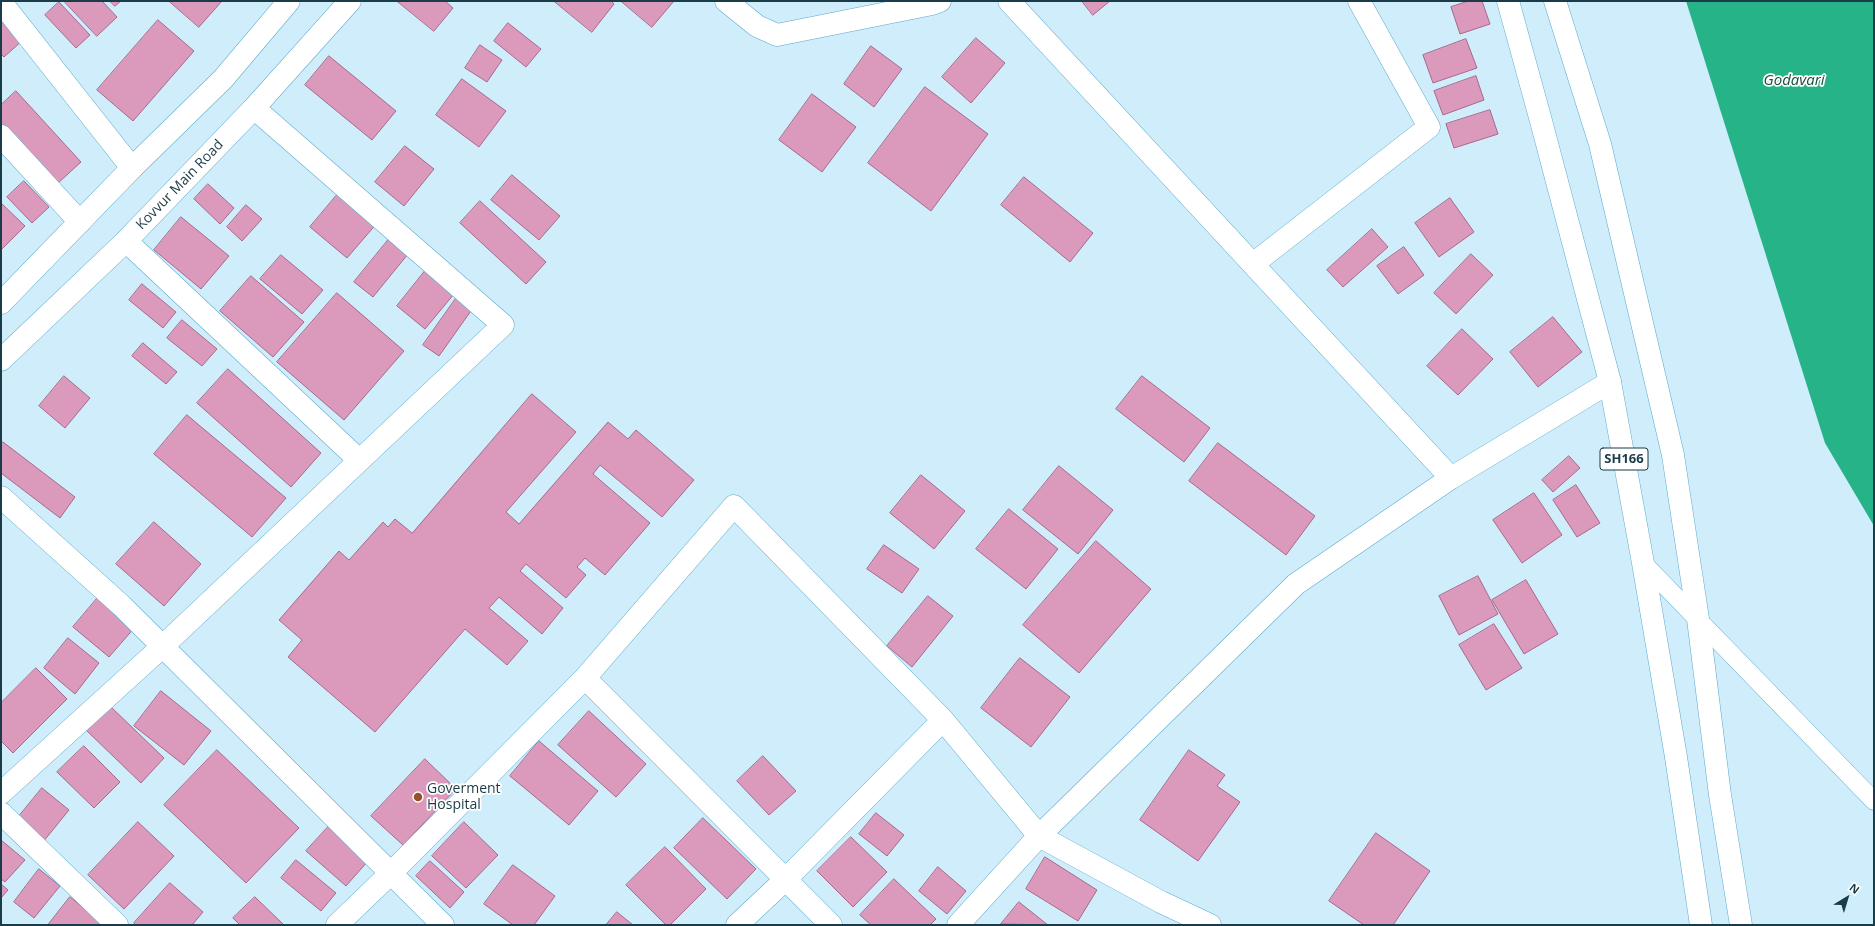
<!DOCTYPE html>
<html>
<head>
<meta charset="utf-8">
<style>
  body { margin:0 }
  #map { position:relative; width:1875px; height:926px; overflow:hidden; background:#cfedfb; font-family:"Open Sans",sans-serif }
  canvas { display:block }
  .frame { position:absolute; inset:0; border:2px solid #1a3b48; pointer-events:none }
  .north { position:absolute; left:1827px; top:878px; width:40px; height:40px; -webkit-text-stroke:3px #fff; paint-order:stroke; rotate:38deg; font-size:11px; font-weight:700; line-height:16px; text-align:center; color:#1a3b48 }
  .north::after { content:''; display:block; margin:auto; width:14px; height:18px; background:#1a3b48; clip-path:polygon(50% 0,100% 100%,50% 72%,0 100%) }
</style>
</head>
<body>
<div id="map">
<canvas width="1875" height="926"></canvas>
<div class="frame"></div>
<div class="north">N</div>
</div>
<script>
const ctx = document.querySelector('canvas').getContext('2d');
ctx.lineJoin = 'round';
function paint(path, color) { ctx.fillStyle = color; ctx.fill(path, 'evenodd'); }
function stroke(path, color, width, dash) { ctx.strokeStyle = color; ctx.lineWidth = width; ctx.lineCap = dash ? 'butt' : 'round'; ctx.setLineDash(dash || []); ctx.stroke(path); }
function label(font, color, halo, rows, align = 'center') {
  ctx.font = font + ' "Open Sans",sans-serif'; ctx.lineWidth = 3.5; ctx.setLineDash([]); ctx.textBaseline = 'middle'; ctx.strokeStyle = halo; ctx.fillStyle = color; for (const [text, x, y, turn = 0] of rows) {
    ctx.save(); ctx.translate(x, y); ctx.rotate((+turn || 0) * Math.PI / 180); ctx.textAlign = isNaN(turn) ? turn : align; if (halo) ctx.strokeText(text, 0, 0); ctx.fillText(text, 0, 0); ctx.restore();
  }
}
paint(new Path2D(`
  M1686,1h188v525l-49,-83z`), '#25b387');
const building = new Path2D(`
  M64,1h38l15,16 -20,19z
  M110,1h11l-6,5z
  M169,1h53l-23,26z
  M397,1h48l8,7 -19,23z
  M554,1h57l3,3 -22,28z
  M621,1h53l-22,26z
  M1082,1h28l-17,14z
  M1469,1h13l8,23 -30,10 -9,-27z
  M59,2l31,33 -14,13 -31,-33z
  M1,16l22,24 -19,17 -3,-3z
  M158,20l36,31 -61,70 -36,-31z
  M508,23l33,26 -15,18 -32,-26z
  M976,38l29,25 -34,40 -29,-26z
  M1466,39l11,29 -44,15 -10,-28z
  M480,45l22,15 -15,22 -22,-14z
  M871,46l31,23 -28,38 -30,-23z
  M329,56l67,55 -24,29 -67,-55z
  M1476,76l8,24 -41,15 -9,-24z
  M462,79l44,32 -27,36 -43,-32z
  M925,87l63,47 -57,77 -63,-48z
  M16,91l65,71 -24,22 -56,-60v-19z
  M812,94l44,33 -34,45 -43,-32z
  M1490,110l8,24 -44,14 -8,-24z
  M405,146l29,23 -30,37 -29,-24z
  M512,175l48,41 -21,24 -48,-40z
  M1024,177l69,56 -23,29 -69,-57z
  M24,181l25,26 -17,16 -25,-26z
  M208,184l26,24 -14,16 -26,-25z
  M342,189l36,33 -31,36 -37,-31z
  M1450,198l24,34 -35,25 -24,-34z
  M480,201l66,61 -20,22 -66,-61z
  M1,203l24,23 -24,24z
  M246,205l16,14 -20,22 -15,-14z
  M181,217l48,39 -28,33 -47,-39z
  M1372,229l16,18 -45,40 -16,-17z
  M389,239l19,15 -35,43 -19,-15z
  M1404,247l20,28 -26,19 -21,-28z
  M1471,254l22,21 -37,39 -22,-21z
  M281,255l42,35 -21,24 -42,-35z
  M425,271l29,23 -29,35 -28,-23z
  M251,276l53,46 -31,35 -53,-46z
  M142,284l34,28 -13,16 -34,-28z
  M337,293l67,58 -60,69 -67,-58z
  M457,297l16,11 -34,48 -16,-11z
  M1553,317l29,35 -44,35 -28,-35z
  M182,320l35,29 -15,17 -35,-28z
  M1462,329l31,30 -35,36 -31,-29z
  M143,343l34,29 -11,12 -34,-28z
  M228,369l93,84 -30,34 -94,-84z
  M64,376l26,22 -25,30 -26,-22z
  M1142,376l68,52 -26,34 -68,-53z
  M532,394l44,38 -70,80 13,12 89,-102 20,17 8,-9 58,50 -32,37 -62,-52 -7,9 57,49 -45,52 -20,-17 -8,9 9,8 -20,23 -40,-34 -6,7 43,37 -21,26 -43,-37 -10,11 39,33 -21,24 -42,-36 -90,103 -87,-75 14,-17 -23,-20 60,-69 10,9 34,-38 5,5 7,-8 17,14z
  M187,415l99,83 -34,39 -98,-83z
  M3,442l72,55 -15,21 -59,-45v-29z
  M1218,443l97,73 -29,39 -97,-74z
  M1569,456l11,12 -27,24 -11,-12z
  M1059,466l54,44 -35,44 -55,-44z
  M921,475l44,36 -31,38 -44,-36z
  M1576,485l24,38 -23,14 -24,-37z
  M1534,493l28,42 -40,28 -29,-43z
  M1009,509l49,40 -32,40 -50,-40z
  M154,522l47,42 -37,42 -48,-42z
  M1096,541l55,48 -72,84 -56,-48z
  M884,545l35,24 -17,24 -35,-24z
  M1478,576l20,38 -39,21 -20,-39z
  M1526,580l32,54 -34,20 -32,-54z
  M100,595l36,31 -27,31 -36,-30z
  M928,596l25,20 -41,51 -25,-21z
  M1494,624l28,44 -36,22 -27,-45z
  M68,638l31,25 -24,31 -31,-26z
  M1020,658l50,39 -39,50 -50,-39z
  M36,668l31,31 -54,54 -12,-12v-38z
  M161,691l50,40 -27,34 -50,-39z
  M111,707l53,51 -23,25 -54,-52z
  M589,711l57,53 -30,33 -58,-52z
  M539,741l59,50 -29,34 -59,-49z
  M84,746l36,36 -26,26 -37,-36z
  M217,750l82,78 -53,55 -82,-78z
  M1189,750l36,25 -8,11 23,16 -42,59 -58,-41z
  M763,756l33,35 -27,24 -32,-34z
  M425,759l31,30 -53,56 -32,-29z
  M42,788l27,22 -26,32 -27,-22z
  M876,813l28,22 -17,21 -28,-22z
  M703,818l53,51 -29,30 -53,-51z
  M138,822l36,34 -50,53 -36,-34z
  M464,822l34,33 -32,33 -34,-32z
  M329,826l39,35 -22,25 -40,-35z
  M1376,833l54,38 -37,54h-29l-35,-24z
  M851,837l36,35 -34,35 -36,-36z
  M1,840l24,20 -20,22 -4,-3z
  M665,847l41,42 -36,36h-4l-40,-40z
  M1045,857l52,33 -19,31 -52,-32z
  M296,860l40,33 -15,18 -40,-33z
  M430,861l34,31 -14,16 -34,-32z
  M513,865l42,31 -21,29h-21l-29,-21z
  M938,867l28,24 -19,23 -28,-23z
  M39,869l21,17 -26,32 -20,-16z
  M894,879l42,40 -6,6h-59l-11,-10z
  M170,883l33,29 -11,13h-56l-2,-2z
  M1,884l7,6 -7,8z
  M70,897l35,28h-57z
  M255,897l29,28h-44l-7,-7z
  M1019,902l29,23 -47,-1z
  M617,912l16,13h-27z`);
paint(building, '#db99bc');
stroke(building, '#a7698b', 1);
const service = new Path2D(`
  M1643,563l231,238`);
const minor = new Path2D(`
  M1,2l131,166
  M1,136l79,86
  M126,241l233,219
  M1253,264l176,-137 -70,-126
  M1,497l121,109 321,319
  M585,678l246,247
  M1,793l162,-147 340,-321 -249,-217
  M1,813l116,112
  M337,925l54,-52 194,-195 149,-172 209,214 96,116 122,66 49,23
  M737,925l49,-46 157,-159
  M958,925l81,-89 257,-252 155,-106`);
const tertiary = new Path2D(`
  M1,303l131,-135 91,-89 66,-78
  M1,360l125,-119 128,-133 96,-107`);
const secondary = new Path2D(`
  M726,1l31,25 20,9 155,-31 8,-3
  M1009,1l442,477 159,-96`);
const primary = new Path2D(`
  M1508,1l33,120 69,261 33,181 33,194 25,168
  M1555,1l45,143 73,311 25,164 22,176 21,130`);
stroke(service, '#5cabcb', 19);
stroke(minor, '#5cabcb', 23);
stroke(tertiary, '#5cabcb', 23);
stroke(secondary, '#5cabcb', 23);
stroke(primary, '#5cabcb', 23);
stroke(service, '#fff', 18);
stroke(minor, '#fff', 22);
stroke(tertiary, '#fff', 22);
stroke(secondary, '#fff', 22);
stroke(primary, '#fff', 22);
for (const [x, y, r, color] of [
  [418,797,5,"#98502b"]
]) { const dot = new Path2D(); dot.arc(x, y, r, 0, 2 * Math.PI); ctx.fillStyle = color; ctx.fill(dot); stroke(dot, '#fff', 1.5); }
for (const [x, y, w] of [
  [1624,459,48]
]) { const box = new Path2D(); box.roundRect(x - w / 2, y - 11, w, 22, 3); ctx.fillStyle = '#fff'; ctx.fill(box); stroke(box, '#1a3b48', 1); }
label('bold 13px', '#1a3b48', null, [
  ["SH166",1624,459]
]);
label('14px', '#1a3b48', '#fff', [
  ["Kovvur Main Road",180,185,-46]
]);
label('14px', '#1a3b48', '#fff', [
  ["Goverment",427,789],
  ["Hospital",427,805]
], 'left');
label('italic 15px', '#174d3a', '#fff', [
  ["Godavari",1794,81]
]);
</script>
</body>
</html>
